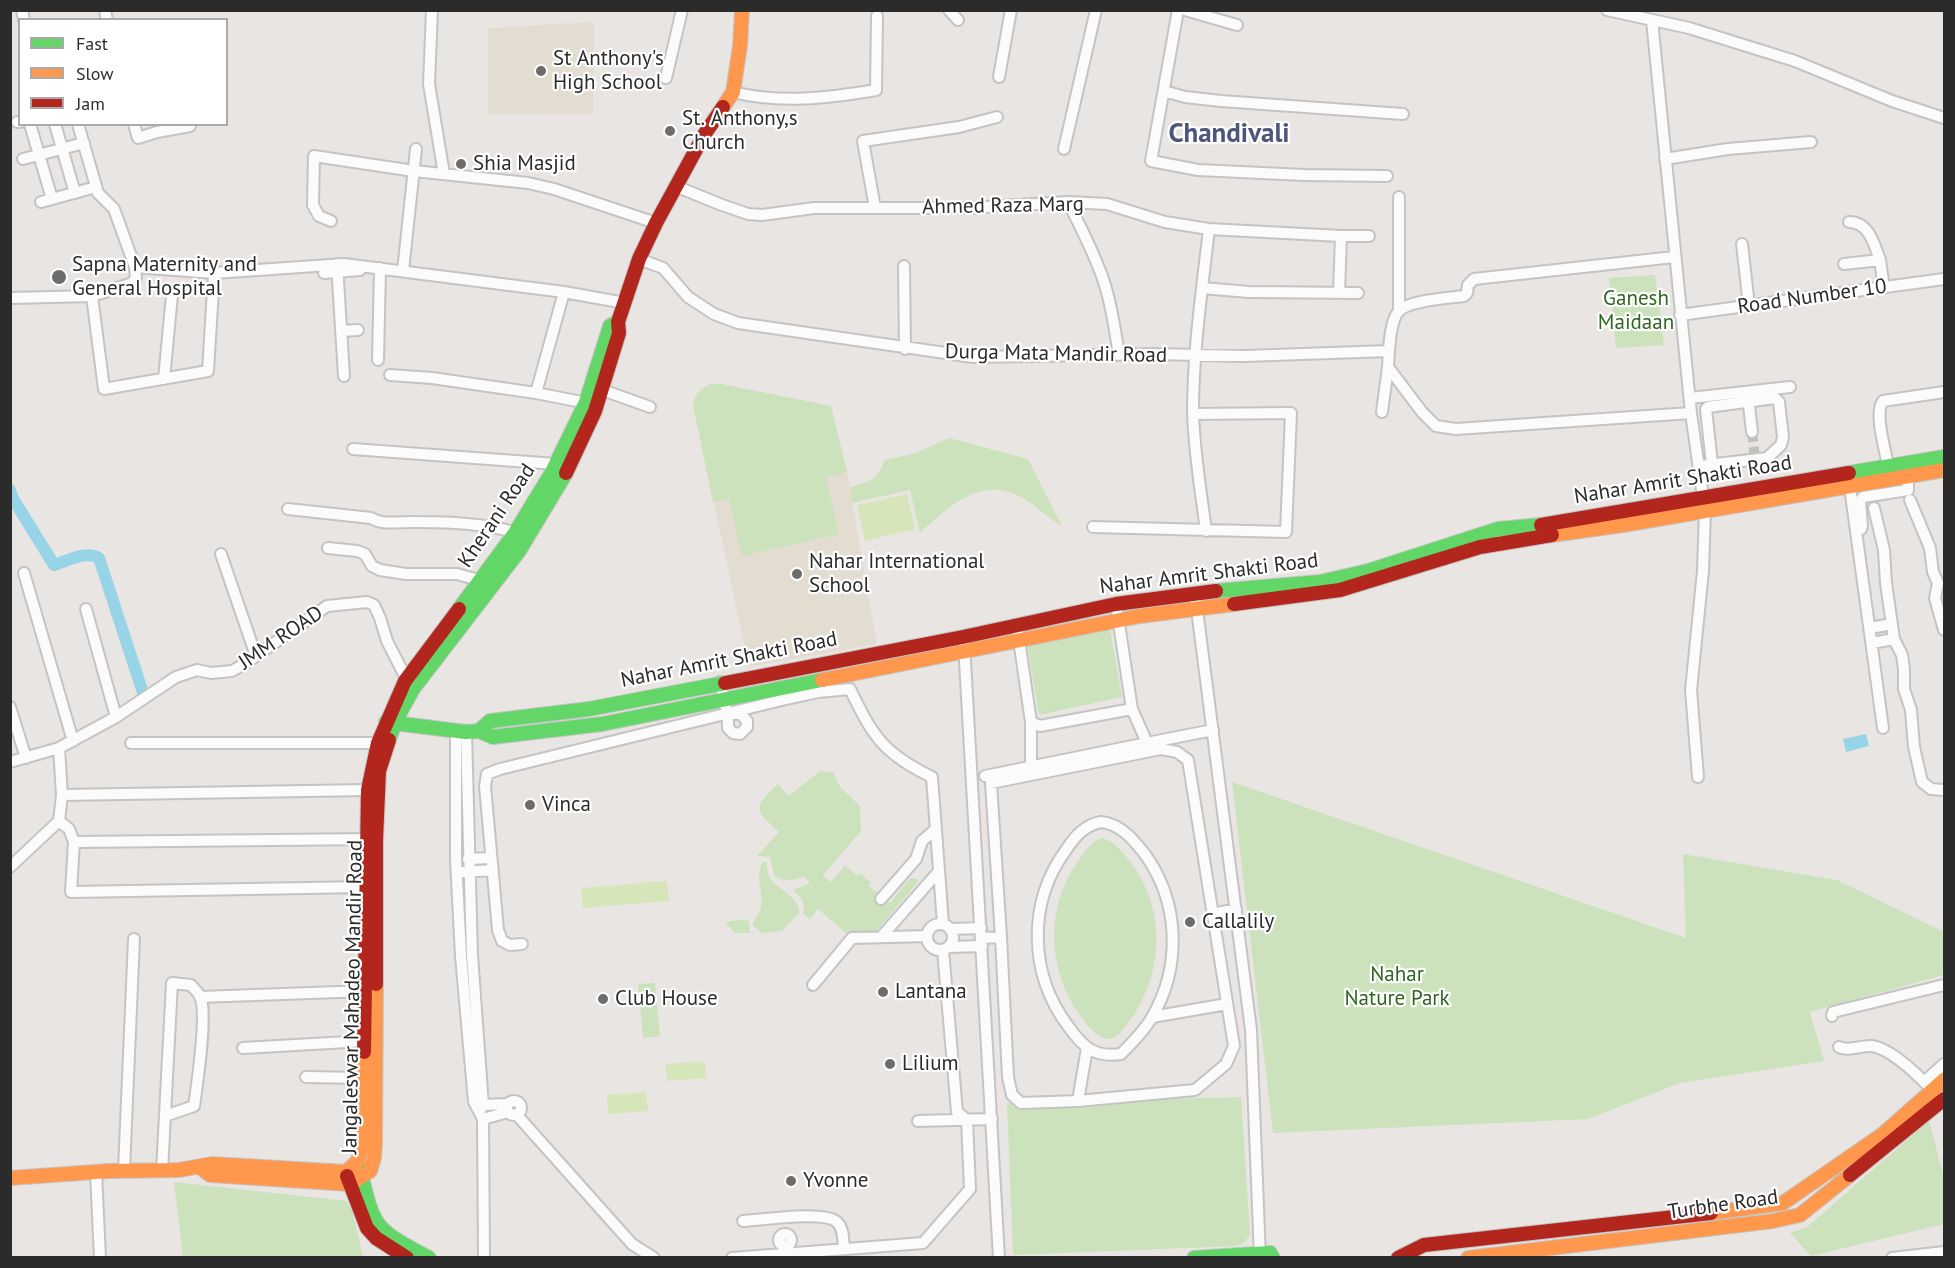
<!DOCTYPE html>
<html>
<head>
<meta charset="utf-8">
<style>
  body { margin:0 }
  #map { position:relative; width:1955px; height:1268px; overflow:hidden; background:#e8e5e2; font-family:"PT Sans",sans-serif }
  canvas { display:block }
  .frame { position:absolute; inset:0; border:12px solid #2b2b2b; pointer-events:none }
  .legend { position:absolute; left:18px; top:18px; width:210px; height:108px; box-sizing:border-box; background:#fff; border:2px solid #aaa; margin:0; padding:8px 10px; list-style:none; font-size:18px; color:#2b2b2b }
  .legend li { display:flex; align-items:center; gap:12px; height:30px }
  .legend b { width:30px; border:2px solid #aaa }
</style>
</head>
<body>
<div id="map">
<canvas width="1955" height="1268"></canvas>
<div class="frame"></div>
<ul class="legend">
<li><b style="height:8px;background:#63d668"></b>Fast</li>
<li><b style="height:8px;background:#ff974d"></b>Slow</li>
<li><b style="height:8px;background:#b3261e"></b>Jam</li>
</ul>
</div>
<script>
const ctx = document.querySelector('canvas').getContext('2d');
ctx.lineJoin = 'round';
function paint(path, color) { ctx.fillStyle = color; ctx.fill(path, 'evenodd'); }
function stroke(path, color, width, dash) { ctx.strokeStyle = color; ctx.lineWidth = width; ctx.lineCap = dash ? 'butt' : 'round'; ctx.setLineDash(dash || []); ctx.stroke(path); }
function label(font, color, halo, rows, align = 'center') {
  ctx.font = font + ' "PT Sans",sans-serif'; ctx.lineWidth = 4.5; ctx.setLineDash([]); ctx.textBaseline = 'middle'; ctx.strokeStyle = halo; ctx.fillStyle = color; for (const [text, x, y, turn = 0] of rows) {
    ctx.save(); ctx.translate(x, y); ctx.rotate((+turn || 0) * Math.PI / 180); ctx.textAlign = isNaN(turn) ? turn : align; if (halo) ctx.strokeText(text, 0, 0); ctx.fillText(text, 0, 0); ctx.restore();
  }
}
paint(new Path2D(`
  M594,22l-1,93 -105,-1v-86z
  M710,384h11l110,22 16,66 30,172 -128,23 -56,-262 2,-9 6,-7z`), '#e3ddd1');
paint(new Path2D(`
  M1655,275l9,70 -48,3 -7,-70z
  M710,384h11l110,22 16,66 -21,5 13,57 -97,22 -13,-57 -16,3 -20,-97c3,-12 7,-15 17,-21z
  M949,438l79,21 34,67c-15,-8 -26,-21 -41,-29 -40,-22 -74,11 -101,36l-10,-43 -58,13 -2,-16c21,-6 26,-6 35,-27l31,-7z
  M1109,623l13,74 -83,18 -12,-72z
  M820,771l13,1 7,15 20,19 1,25 -38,44 8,7 14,-17 12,11 3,-3 11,10 -2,3 21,17 20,-25 8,1v3l-42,49 -29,3 -29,-25 -8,10 -7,-6c3,-11 -2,-16 -10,-23l17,-7 -6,-6c-12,3 -19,6 -30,-2l-4,-18 -13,-1 22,-24c-25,-23 -27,-24 -1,-48l11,12z
  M1232,782l454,156 -3,-84 154,26 107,52v43l-134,37 14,49 -144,22 -92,36 -315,14z
  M1101,838c14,2 23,16 31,26 35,48 31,111 -3,158 -5,6 -12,17 -20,17 -11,0 -22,-14 -28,-22 -34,-47 -37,-110 -2,-157 5,-8 13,-19 22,-22z
  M763,862h4c0,5 0,10 2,14 7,14 31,20 30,37l-17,18 -21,2 -8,-8c1,-7 7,-11 8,-18 3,-15 -7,-32 2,-45z
  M746,919l3,3 1,11h-15l-10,-11z
  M655,983l5,53 -17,2 -5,-54z
  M1241,1097l9,137 -5,8 -8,4 -224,9 -6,-152z
  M1929,1121l15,56v47l-133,32 -21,-23 17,-6z
  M174,1182l172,19 6,9 11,47h-180z`), '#cce2bc');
paint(new Path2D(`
  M907,494l8,35 -50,12 -8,-36z
  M667,881l2,20 -86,7 -2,-20z
  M705,1061l1,17 -39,3 -2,-17z
  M646,1092l2,19 -40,3 -1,-19z`), '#d6e6ba');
paint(new Path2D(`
  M1866,734l3,12 -23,6 -3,-13z`), '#98d4e7');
stroke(new Path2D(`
  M10,490l2,7 42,68c14,-4 32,-15 45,-7l44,135`), '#98d4e7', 12);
stroke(new Path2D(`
  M1752,432l3,26`), '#c2c0bd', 10, [10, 5]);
const street = new Path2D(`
  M22,10l2,10
  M105,10l2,10
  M432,10l-3,74 15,90
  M949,10l9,10
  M1178,10l-27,151 47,9 106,5 83,1
  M1185,10l52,15
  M1607,10l82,18 106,33 97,40 52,17
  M1652,20l39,393 14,98 -2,60 -12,119 7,87
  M999,77l12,-67
  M666,78l16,-68
  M1164,91l21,6 36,4 182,13
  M733,92c47,12 96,6 143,-2l1,-74
  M17,122h3
  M30,124l22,75
  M55,124l20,69
  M78,124l20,69 16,16 21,58
  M134,124l4,14 19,-6 33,-6
  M1064,149l32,-139
  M23,159l61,-16
  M1665,159l63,-10 83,-7
  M675,186l47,19 26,9 14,1 52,-7h155l99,-6 39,2 58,18 44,7 132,7h28
  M41,202l55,-15
  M1068,202c13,26 27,52 36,80 8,24 11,49 15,73
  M875,208l-12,-67 96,-14 38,-10
  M331,221l-12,-5 -6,-11 1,-49 100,15 114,12 26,6 102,34
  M1849,222c20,0 25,22 31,38
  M1742,244l7,62
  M1674,257l-200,22 -6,6 -1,8 -3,3c-15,2 -55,4 -65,15 -10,10 -10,42 -11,56l34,45 14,14 20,3 235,-16
  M639,259l24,9 25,29 26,17 24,9 235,34 181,-3 90,2 145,-5
  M337,264l7,112
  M1844,264l36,-4 4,28
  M904,266l1,83
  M403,271l13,-122
  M324,273l36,-3
  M1202,288l47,4 109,1
  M1339,293l2,-57
  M92,296l12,93 104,-18 6,-98
  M10,298l82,-2 41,-13 3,-6 -1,-10 79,6 130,-9 220,28 61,11
  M1399,310v-113
  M1680,315l264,-36
  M341,331l17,-1
  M378,360l2,-92
  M390,375l42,3 104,15 56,11
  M164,379l8,-84
  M594,387l56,20
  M536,393l28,-101
  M1748,396l4,36
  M1690,398l100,-11
  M1382,412l6,-45
  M353,449l203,15
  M1699,466l68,-8 14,-13 2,-8 -4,-35 -4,-4 -67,9 -2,2 6,55
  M1889,471c-2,-16 -16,-58 -6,-70l61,-9
  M1849,480l34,248
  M1910,500l20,48 3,24 5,11 -3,15 9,32
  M1874,508l10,42 2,33 8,56 8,16 2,14v20l7,21 3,37 8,35 9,7 13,1
  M288,509l83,9c13,8 31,3 47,4 29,0 77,2 103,13
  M1093,527l193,5 5,-119 -98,1
  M1856,530l5,-1 1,-3 -2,-25 3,-4 45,-7v-14
  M1206,531c-5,-39 -12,-79 -13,-119 0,-61 9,-122 16,-183
  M328,548l29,3 8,3 7,12 8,4 26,4h51l29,8
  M221,554l35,102
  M24,573l49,168
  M1195,594l56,436 9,228
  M1116,604l16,105 15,34 66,-13
  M86,609l30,108
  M1017,626l14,96v45
  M1870,628l22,-4
  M1872,643l22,-4
  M964,644l35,614
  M720,682l8,36v10l5,5 7,1 7,-7v-6l-6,-7h-8
  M10,707l16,51
  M1031,722l9,4 92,-17
  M456,731v129l5,96 13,146 9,17 1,139
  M466,732l6,223 11,150 -3,6
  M131,743h247
  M10,762l49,-14 57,-31 60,-40 21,-7 14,3 21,-2 14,-8 81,-57 40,-4 7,3 6,13 7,23 22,43
  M985,776l162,-33
  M62,795l306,-5
  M59,821l10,8 5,13 299,-3
  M1101,822c19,2 31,16 43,31 36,49 38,114 7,166 -8,13 -19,24 -30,35 -27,4 -38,-7 -53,-28 -39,-52 -41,-123 -2,-176 9,-14 19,-25 35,-28z
  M74,842l-3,50 295,-5
  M468,859l23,-1
  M10,867l49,-46 3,-26 -3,-47
  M463,872l30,-2
  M881,899l35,-40 6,-18 14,-12
  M1213,914l23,-5
  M927 937a13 13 0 1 1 26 0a13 13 0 1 1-26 0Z
  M950,929l31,-1
  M882,936l57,-65
  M982,938l19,-1 7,140 4,18 9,8 57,-2 117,-11 31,-26 8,-18 -46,-286 -11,-8 -16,-3 -170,34 10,154
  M522,944l-12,1 -8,-4 -4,-11 -13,-144 2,-12 13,-5 282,-69 36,-8 32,-3c23,48 34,65 82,88l11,147
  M949,947l33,-1
  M813,985l39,-47 75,-2
  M200,997l166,-6
  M1832,1016l1,-4 111,-27
  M1152,1017l75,-13
  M1839,1047c10,5 22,-2 33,-1 20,3 50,33 64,48
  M243,1048l122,-7
  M306,1077l58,1
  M1924,1082l20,-18
  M1078,1101l9,-53
  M507 1108a7 7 0 1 1 14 0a7 7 0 1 1-14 0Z
  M483,1105l25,-1
  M516,1114l116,130 22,14
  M483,1119l25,-7
  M918,1121l74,-2
  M124,1170l10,-231
  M162,1171l10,-188 19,2c2,3 7,7 9,11 8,17 -3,89 -6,110l-29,10
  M96,1172l4,86
  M743,1221c19,-1 81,-11 94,1 7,7 6,18 7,27
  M779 1240a6 6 0 1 1 12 0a6 6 0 1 1-12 0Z
  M732,1258l191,-15 47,-54 -3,-69 -10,-8 -14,-162
  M1892,1258l52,-6`);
const fast = new Path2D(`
  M1849,473l95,-16
  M1216,591l104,-9 48,-11 130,-42 43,-4
  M459,609l56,-76 36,-59 35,-72 24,-76 8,-4
  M386,722l80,10 13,-1 14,6 109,-13 220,-44
  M479,731l11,-10 99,-12 136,-26
  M389,740l6,-18 18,-33 106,-138 47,-78
  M360,1169c14,61 15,60 69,89
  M1194,1258l76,-5 3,5`);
const slow = new Path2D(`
  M723,107l10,-15 7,-46 2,-36
  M1552,535l71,-10 321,-55
  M822,680l318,-64 94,-12
  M201,1168l9,7 140,9 20,-13 4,-13 1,-14 1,-160
  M10,1178l99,-7 70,-1 33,-6 134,8 12,-11 4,-18 2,-91
  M1711,1213l72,-10 100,-69 61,-54
  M1468,1258l305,-37 27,-6 50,-40`);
const jam = new Path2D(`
  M566,473l29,-62 24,-78 -1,-11 21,-63 17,-36 48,-88 19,-28
  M1541,525l308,-52
  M1234,604l106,-14 140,-43 72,-12
  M725,683l238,-46 153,-33 100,-13
  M376,984v-144l3,-69 10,-31
  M364,1052l4,-262 10,-47 27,-62 54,-72
  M1850,1175l94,-76
  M347,1176l20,52 9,10 31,20
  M1398,1258l26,-13 287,-32`);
stroke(street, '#c4c4c4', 14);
stroke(fast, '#c4c4c4', 16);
stroke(slow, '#c4c4c4', 16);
stroke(jam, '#c4c4c4', 16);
stroke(street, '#fcfbfb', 10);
stroke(fast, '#63d668', 14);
stroke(slow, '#ff974d', 14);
stroke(jam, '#b3261e', 14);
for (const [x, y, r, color] of [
  [541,71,6,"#6d6c6b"],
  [670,131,6,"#6d6c6b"],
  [461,164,6,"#6d6c6b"],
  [59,277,8,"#6d6c6b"],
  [797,574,6,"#6d6c6b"],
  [530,805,6,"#6d6c6b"],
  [1190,922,6,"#6d6c6b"],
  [883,992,6,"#6d6c6b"],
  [603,999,6,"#6d6c6b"],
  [890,1064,6,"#6d6c6b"],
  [791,1181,6,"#6d6c6b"]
]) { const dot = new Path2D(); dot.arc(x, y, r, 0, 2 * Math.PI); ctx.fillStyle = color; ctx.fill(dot); stroke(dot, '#fff', 2); }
label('21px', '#2b2b2b', '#fff', [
  ["St Anthony's",553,59],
  ["High School",553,83],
  ["St. Anthony,s",682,119],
  ["Church",682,143],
  ["Shia Masjid",473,164],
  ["Sapna Maternity and",72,265],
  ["General Hospital",72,289],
  ["Nahar International",809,562],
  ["School",809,586],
  ["Vinca",542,805],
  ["Callalily",1202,922],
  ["Lantana",895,992],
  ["Club House",615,999],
  ["Lilium",902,1064],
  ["Yvonne",803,1181]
], 'left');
label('21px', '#2b2b2b', '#fff', [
  ["Ahmed Raza Marg",1003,206,-1],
  ["Road Number 10",1812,297,-8],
  ["Durga Mata Mandir Road",1056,354,1],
  ["Nahar Amrit Shakti Road",1683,480,-9],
  ["Kherani Road",497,516,-56],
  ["Nahar Amrit Shakti Road",1209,574,-7],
  ["JMM ROAD",281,638,-34],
  ["Nahar Amrit Shakti Road",729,660,-11],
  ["Jangaleswar Mahadeo Mandir Road",353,997,-89],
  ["Turbhe Road",1723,1205,-8]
]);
label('21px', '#2d661e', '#fff', [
  ["Ganesh",1636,299],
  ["Maidaan",1636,323],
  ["Nahar",1397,975],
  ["Nature Park",1397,999]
]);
label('bold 27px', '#4d567a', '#fff', [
  ["Chandivali",1229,134]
]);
</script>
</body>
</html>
